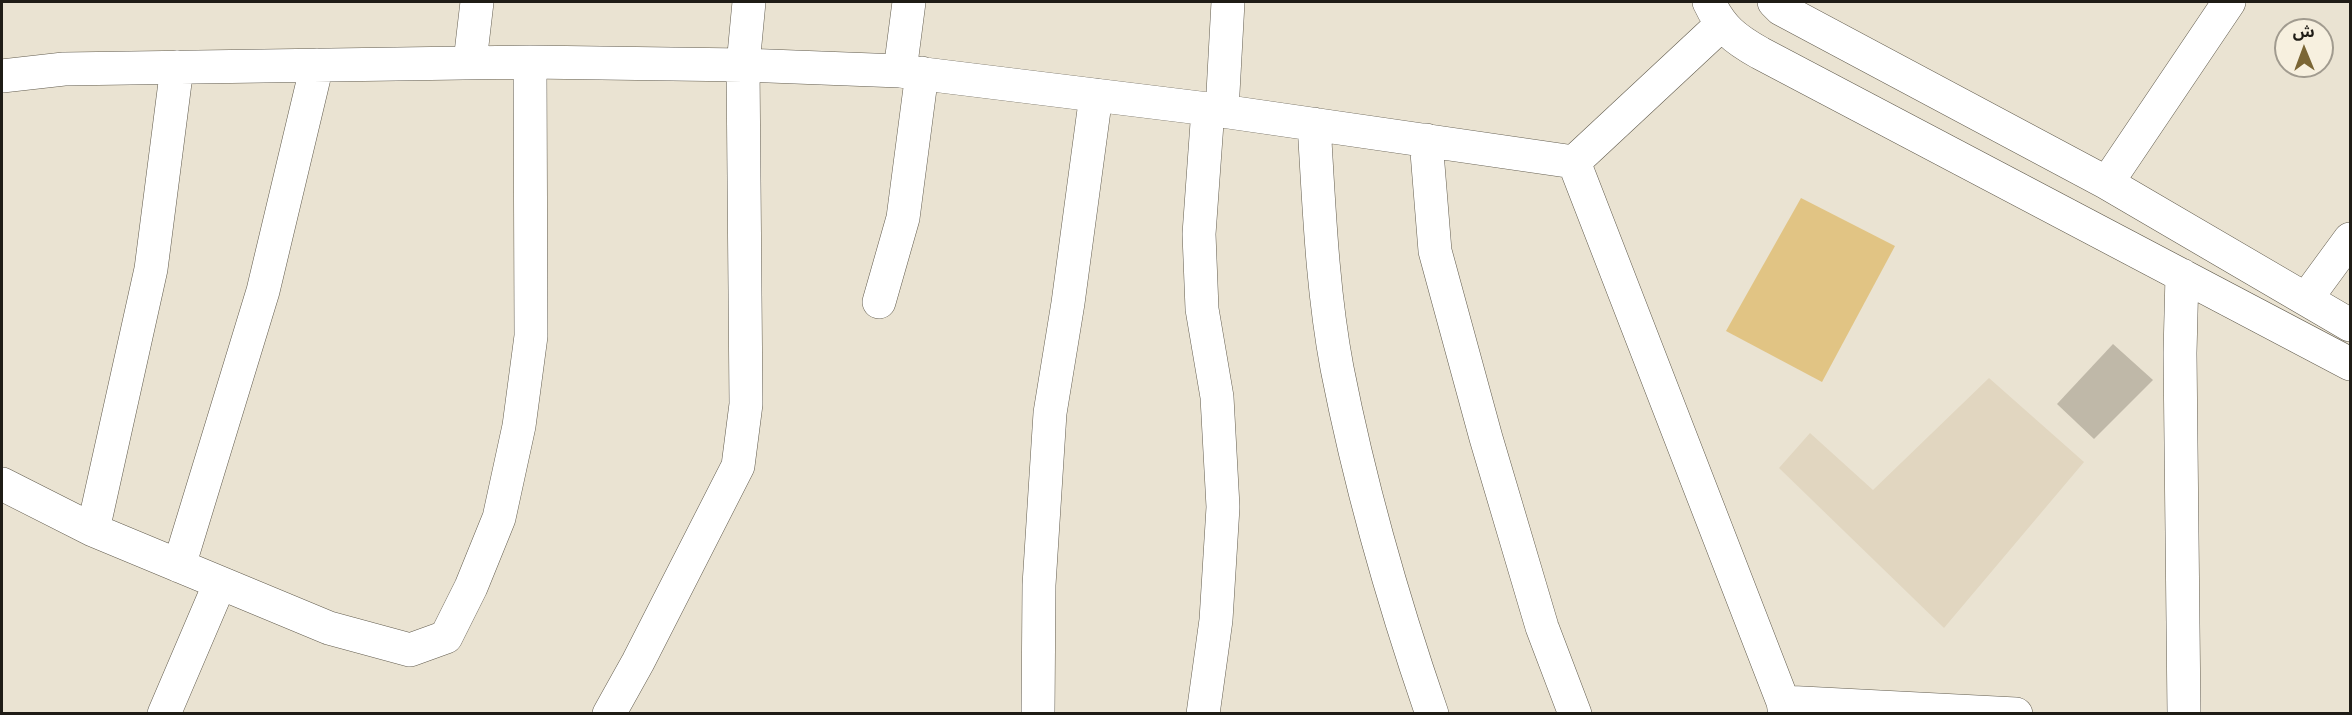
<!DOCTYPE html>
<html>
<head>
<meta charset="utf-8">
<style>
  body { margin:0 }
  #map { position:relative; width:2352px; height:715px; overflow:hidden; background:#eae3d2; font-family:Figtree,"Noto Sans Arabic",sans-serif }
  canvas { display:block }
  .frame { position:absolute; inset:0; border:3px solid #1f1c16; pointer-events:none }
  .north { position:absolute; left:2274px; top:18px; width:60px; height:60px; box-sizing:border-box; background:#f7f0df; border:2px solid #a19b8f; border-radius:50%; rotate:359deg; font-size:16px; font-weight:700; line-height:24px; text-align:center; color:#1f1c16 }
  .north::after { content:''; display:block; margin:auto; width:21px; height:27px; background:#7b6635; clip-path:polygon(50% 0,100% 100%,50% 72%,0 100%) }
</style>
</head>
<body>
<div id="map">
<canvas width="2352" height="715"></canvas>
<div class="frame"></div>
<div class="north">ش</div>
</div>
<script>
const ctx = document.querySelector('canvas').getContext('2d');
ctx.lineJoin = 'round';
function paint(path, color) { ctx.fillStyle = color; ctx.fill(path, 'evenodd'); }
function stroke(path, color, width, dash) { ctx.strokeStyle = color; ctx.lineWidth = width; ctx.lineCap = dash ? 'butt' : 'round'; ctx.setLineDash(dash || []); ctx.stroke(path); }
paint(new Path2D(`
  M1989,378l95,84 -140,166 -165,-160 31,-35 63,57z`), '#e1d6c0');
paint(new Path2D(`
  M1801,198l94,48 -73,136 -96,-51z`), '#e1c484');
paint(new Path2D(`
  M2113,344l40,36 -59,59 -37,-35z`), '#bfb8a8');
const minor = new Path2D(`
  M1709,2c12,26 26,37 51,51l590,311
  M1774,2l7,7 326,174 243,142
  M470,62l7,-60
  M900,71l9,-69
  M2,76l62,-7 466,-7 213,3 157,6 308,38 366,53
  M1222,111l6,-109
  M1314,124c5,81 8,164 23,244 23,117 56,233 95,346
  M1426,140l9,111 51,187 56,189 33,87
  M1574,162l209,540 2,12
  M1574,162l148,-138
  M2107,183l122,-181
  M2182,275l-2,78 4,361
  M2306,299l44,-60
  M879,302l24,-84 19,-145
  M2,484l91,46 236,98 81,22 36,-13 25,-50 28,-69 20,-92 12,-90 -1,-274
  M93,530l58,-261 26,-202
  M179,566l84,-275 54,-226
  M1783,702l233,12
  M164,714l56,-131
  M609,714l29,-52 100,-196 8,-62 -3,-339 6,-63
  M1038,714l1,-129 11,-172 18,-110 28,-208
  M1203,714l13,-94 7,-113 -6,-110 -15,-88 -3,-75 9,-125`);
stroke(minor, '#625c4e', 34);
stroke(minor, '#fff', 33);
</script>
</body>
</html>
